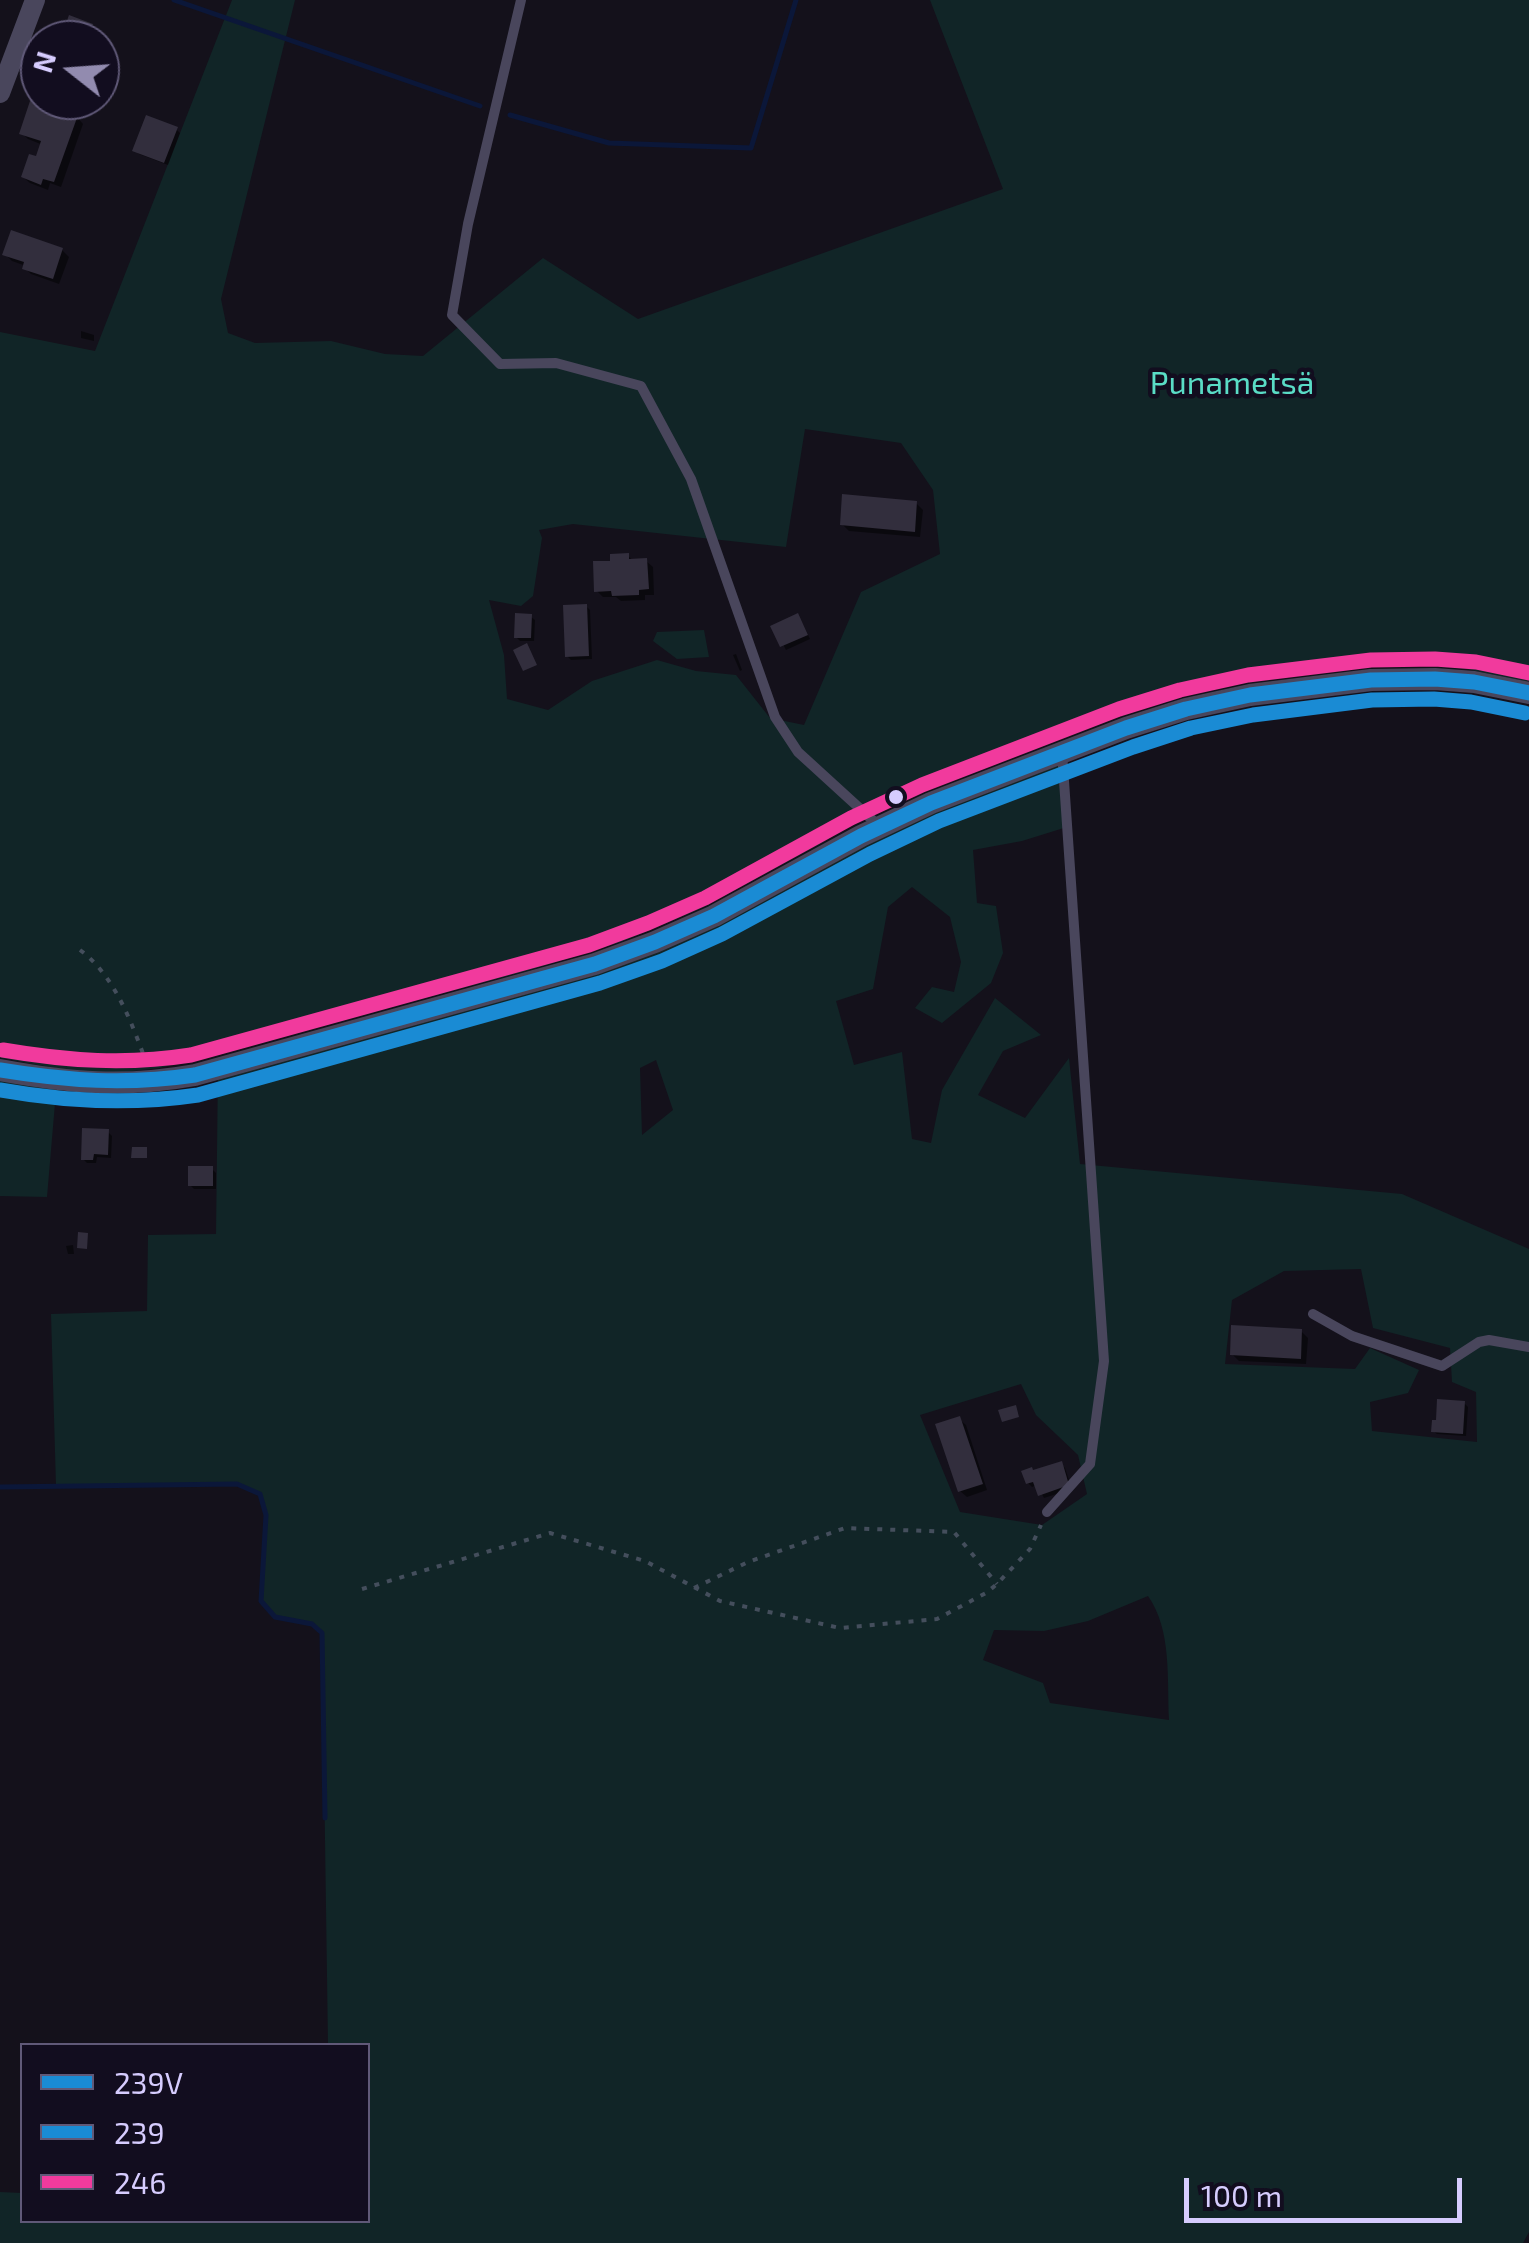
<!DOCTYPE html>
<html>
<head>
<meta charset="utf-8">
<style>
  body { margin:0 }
  #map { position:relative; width:1529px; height:2243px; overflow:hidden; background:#14111b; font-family:"Exo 2",sans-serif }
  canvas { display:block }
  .legend { position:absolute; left:20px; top:2043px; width:350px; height:180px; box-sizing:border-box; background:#120d1f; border:2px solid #605978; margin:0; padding:12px 18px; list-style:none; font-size:30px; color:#d6ccfe }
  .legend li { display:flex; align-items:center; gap:20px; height:50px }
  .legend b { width:50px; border:2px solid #605978 }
  .north { position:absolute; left:20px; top:20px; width:100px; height:100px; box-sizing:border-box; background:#120d1f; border:2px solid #605978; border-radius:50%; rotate:287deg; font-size:28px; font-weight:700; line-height:40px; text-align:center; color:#d6ccfe }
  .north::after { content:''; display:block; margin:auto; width:35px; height:45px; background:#928baf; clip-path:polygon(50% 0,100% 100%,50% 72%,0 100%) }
  .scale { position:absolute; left:1184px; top:2178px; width:278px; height:45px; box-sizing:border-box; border:5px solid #d6ccfe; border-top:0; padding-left:12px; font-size:30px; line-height:35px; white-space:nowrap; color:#d6ccfe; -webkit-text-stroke:8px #120d1f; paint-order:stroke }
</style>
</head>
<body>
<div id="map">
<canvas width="1529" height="2243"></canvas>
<ul class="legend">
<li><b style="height:12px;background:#1a8bd4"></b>239V</li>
<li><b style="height:12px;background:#1a8bd4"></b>239</li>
<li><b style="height:12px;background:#f13a9d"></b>246</li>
</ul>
<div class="north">N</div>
<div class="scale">100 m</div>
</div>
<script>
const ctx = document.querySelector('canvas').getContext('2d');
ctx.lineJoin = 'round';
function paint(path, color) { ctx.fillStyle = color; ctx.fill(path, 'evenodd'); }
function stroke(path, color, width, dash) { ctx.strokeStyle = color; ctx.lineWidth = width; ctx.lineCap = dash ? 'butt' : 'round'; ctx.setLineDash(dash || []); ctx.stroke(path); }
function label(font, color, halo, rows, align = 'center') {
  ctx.font = font + ' "Exo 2",sans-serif'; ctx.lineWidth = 9; ctx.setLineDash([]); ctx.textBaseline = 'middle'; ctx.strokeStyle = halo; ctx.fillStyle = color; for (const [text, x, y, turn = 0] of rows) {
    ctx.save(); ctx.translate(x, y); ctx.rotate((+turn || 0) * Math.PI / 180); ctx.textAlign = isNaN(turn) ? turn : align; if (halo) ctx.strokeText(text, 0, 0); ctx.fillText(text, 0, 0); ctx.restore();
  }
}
paint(new Path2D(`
  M232,0h63l-74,299 7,34 27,10 76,-2 54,13 38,2 120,-98 95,61 365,-130 -73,-189h599v682l-63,-13 -39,-3 -91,2 -137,23 -100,32 -142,53 -46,11 -41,23 -46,32 -124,67 -79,33 -94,29 -367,97 -46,5 -41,-2 -73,-13v-726l95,19zM805,429l96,14 32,47 7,64 -79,38 -57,133 -34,-7 -34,-43 -40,-4 -39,-11 -65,21 -44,29 -41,-11 -3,-44 -15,-55 32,6 12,-10 9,-58 -3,-8 34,-6 213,23z
  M704,630l5,27 -32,2 -24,-18 4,-9z
  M1059,753l8,74 -45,14 -49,9 4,53 19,3 7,47 -12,30 -49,40 -27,-15 17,-21 22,5 7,-30 -11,-45 -38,-30 -24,20 -15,82 -37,12 18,64 48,-13 10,87 19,4 11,-53 53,-92 46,37 -38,16 -25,44 47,23 44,-60 11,106 322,30 127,55v983l-6,11h-1523v-51l22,1v27h346v-174l-40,-1 -6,-412 -10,-9 -37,-7 -14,-16 5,-86 -7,-21 -22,-10 -181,2 -5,-172 96,-3 1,-76 68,-1 2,-165 377,-105zM656,1060l17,50 -31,25 -2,-67zM1361,1269l12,59 77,20 2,34 24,10 1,50 -105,-11 -2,-29 38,-9 11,-23 -49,-22 -15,21 -130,-5 7,-64 52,-29zM1021,1384l15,31 42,40 9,39 -45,31 -82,-13 -40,-97zM1148,1596c24,34 19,83 21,124l-119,-17 -7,-20 -60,-23 11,-30 50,1 44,-10z
  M0,1070l57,10 -10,117 -47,-1z`), '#112527');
paint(new Path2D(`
  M92,26l6,6 -3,8h-33z
  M100,53l13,9 -13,34z
  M77,117l6,7 -22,63 -11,-4 -2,7 -18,-7 -7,-6 14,-18 6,-14 -15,-6 -6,-6z
  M176,129l4,4 -12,32 -29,-11 -4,-4z
  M62,250l7,7 -10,27 -28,-10 -6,-6 1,-2 -14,-5 -7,-7z
  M81,331l13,4v6l-13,-3z
  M916,503l7,7 -3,27 -71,-6 -7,-7z
  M628,556l6,5h12l7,6 1,28h-9v5l-24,1 -5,-4h-13l-6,-6 16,-28z
  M586,606l4,4 2,49 -21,1 -4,-4z
  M531,617l4,3 -1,21h-14l-4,-4z
  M801,620l9,19 -24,11 -12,-23z
  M736,654l6,16 -2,1 -7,-16z
  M108,1132l4,4 -1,22 -14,-1 -1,6h-9l-4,-4z
  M212,1169l4,4v16h-22l-4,-4z
  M73,1245l1,9h-6l-2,-8z
  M1301,1331l7,7 -2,26 -67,-3 -7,-7z
  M1464,1403l4,4 -2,29 -29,-2 -4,-3z
  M959,1419l7,6 21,65 -20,7 -7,-6z
  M1061,1464l4,4 7,21 -28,9 -7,-13 -5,2 -4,-4 6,-10z`), '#0007');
stroke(new Path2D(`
  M174,0l306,106
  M510,115l99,28 142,5 45,-148
  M0,1487l237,-3 23,10 6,21 -5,86 14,16 37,7 10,9 3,185`), '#0b1739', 5);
paint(new Path2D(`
  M69,15l24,9 -6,16h-27z
  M31,98l47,17 -24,67 -11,-3 -2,6 -20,-8 8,-23 7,2 5,-15 -22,-7z
  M146,115l32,12 -14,36 -32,-12z
  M11,230l52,18 -10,31 -31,-10 2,-7 -22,-7z
  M842,494l75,7 -2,31 -75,-7z
  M629,553v6l18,-1 2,31 -10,1v5l-27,1 -1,-5 -17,1 -1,-31h17v-7z
  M587,604l2,52 -24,1 -2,-52z
  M515,613l17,1 -1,24h-17z
  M798,613l10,22 -28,12 -10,-21z
  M527,643l10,22 -14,6 -10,-21z
  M82,1128l27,1 -1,26 -14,-1 -1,6h-12z
  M132,1147h15v11h-16z
  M188,1166h25v20h-25z
  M78,1232l10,1 -1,16 -10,-1z
  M1231,1325l71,4 -1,30 -71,-4z
  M1437,1399l28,2 -2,33 -32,-2 1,-12h4z
  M1016,1405l3,12 -17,5 -4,-12z
  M960,1416l23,68 -25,8 -23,-68z
  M1062,1461l7,24 -31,11 -5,-14 -7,2 -5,-13 11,-4 1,3z`), '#322e3d');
stroke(new Path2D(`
  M80,950c34,25 51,71 65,109
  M694,1588l54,-26 97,-34 109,4 43,52
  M362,1589l188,-56 95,28 75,40 120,27 97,-9 49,-26 11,-9 33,-35 11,-24`), '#444e5c', 4, [5, 8]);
stroke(new Path2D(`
  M521,0l-53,224 -16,91 48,49 56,-1 85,23 50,93 84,238 23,35 81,74
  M1313,1314l39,22 90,30 37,-24 10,-2 40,7
  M1047,1512l43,-48 14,-103 -42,-609`), '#49465c', 10);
stroke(new Path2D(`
  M0,93l35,-93`), '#49465c', 20);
stroke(new Path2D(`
  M0,1070c71,13 123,18 195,5l400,-111 60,-22 59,-26 147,-80 70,-33 195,-75 60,-19 64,-14 121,-15 64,-1 39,3 55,11`), '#49465c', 22);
stroke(new Path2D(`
  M0,1070c66,11 128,15 195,5l400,-111 60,-22 59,-26 147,-80 70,-33 195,-75 60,-19 64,-14 121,-15 64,-1 39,3 55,11`), '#1a8bd4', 15);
stroke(new Path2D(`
  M0,1090c67,12 131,15 198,5l402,-112 62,-22 60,-27 148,-80 69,-33 194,-74 58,-19 62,-13 119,-15 62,-1 37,3 54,11`), '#1a8bd4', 15);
stroke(new Path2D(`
  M3,1050c64,11 124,15 188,5l398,-110 59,-22 57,-25 146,-80 71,-33 197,-76 61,-19 68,-15 123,-15 64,-1 41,3 53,11`), '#f13a9d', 15);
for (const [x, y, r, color] of [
  [896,797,9,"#d6ccfe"]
]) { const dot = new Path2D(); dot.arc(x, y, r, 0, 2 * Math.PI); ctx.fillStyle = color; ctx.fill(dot); stroke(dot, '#120d1f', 4); }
label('32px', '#5adcc6', '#120d1f', [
  ["Punametsä",1232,383]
]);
</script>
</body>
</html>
